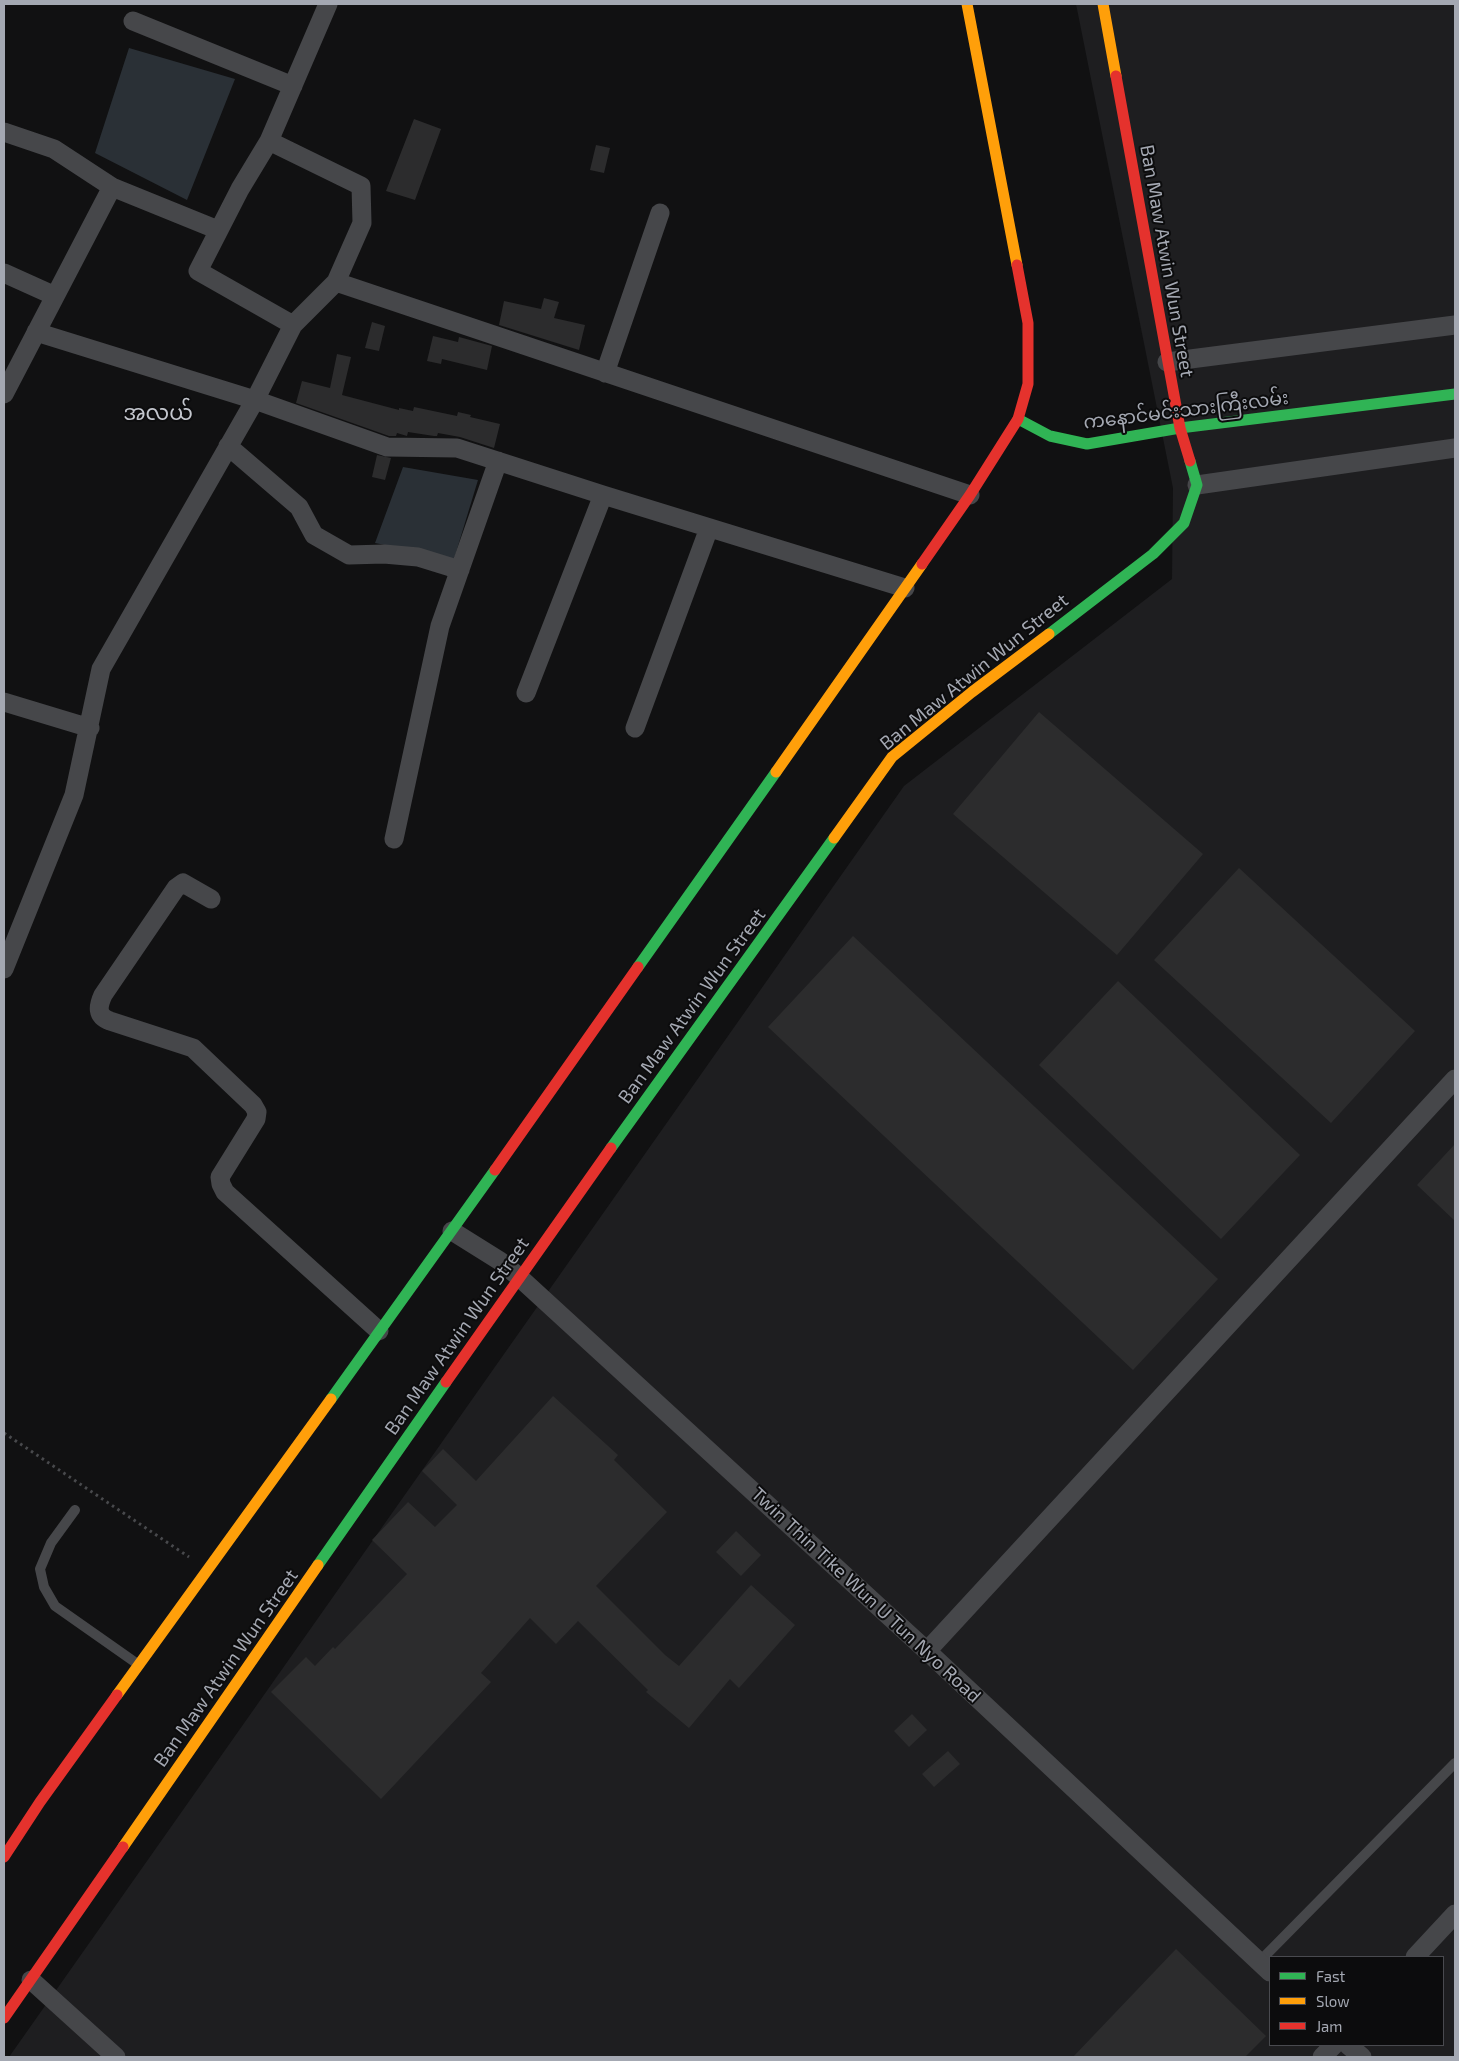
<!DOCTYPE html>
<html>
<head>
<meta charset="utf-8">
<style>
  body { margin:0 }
  #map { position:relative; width:1459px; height:2061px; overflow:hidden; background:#111112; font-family:"Exo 2",sans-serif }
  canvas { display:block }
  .frame { position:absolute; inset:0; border:5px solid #a4a8b2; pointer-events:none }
  .legend { position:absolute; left:1269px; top:1956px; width:175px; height:90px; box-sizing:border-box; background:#0c0c0d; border:1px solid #494a4f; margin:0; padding:6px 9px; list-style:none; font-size:15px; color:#a4a8b2 }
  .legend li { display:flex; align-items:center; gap:10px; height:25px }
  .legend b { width:25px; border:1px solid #494a4f }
</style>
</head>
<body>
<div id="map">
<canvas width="1459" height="2061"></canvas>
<div class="frame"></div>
<ul class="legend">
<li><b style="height:6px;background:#30b455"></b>Fast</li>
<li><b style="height:6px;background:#ff9f0a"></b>Slow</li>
<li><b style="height:6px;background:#e5322d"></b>Jam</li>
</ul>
</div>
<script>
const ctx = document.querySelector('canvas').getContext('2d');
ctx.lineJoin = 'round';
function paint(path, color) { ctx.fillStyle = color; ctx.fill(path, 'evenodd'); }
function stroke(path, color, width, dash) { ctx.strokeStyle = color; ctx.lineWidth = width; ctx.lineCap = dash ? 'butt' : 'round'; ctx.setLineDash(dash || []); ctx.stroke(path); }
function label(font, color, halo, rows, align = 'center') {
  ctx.font = font + ' "Exo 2","Noto Sans Myanmar",sans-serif'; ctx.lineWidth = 4; ctx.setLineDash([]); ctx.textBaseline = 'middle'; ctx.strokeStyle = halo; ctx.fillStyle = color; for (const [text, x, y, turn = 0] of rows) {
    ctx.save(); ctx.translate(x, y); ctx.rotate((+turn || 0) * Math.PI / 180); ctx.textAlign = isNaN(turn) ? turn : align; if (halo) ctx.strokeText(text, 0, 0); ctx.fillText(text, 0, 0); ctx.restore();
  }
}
paint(new Path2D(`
  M1076,4h379v2053h-1446l895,-1271 268,-207 1,-91zM1270,1957h173v88h-173z`), '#1e1e20');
paint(new Path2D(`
  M129,48l106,31 -48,121 -92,-47z
  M403,467l75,13 -24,79 -79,-16z`), '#2a3036');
paint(new Path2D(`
  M414,119l27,10 -26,71 -29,-9z
  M596,145l14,3 -6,25 -14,-3z
  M544,298l15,4 -5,16 31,7 -6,25 -80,-25 5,-24 37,8z
  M372,322l13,4 -6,25 -14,-3z
  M433,336l25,6 1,-5 33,9 -5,24 -45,-11 -1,5 -14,-3z
  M337,354l14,3 -9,38 57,15v-2l14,3 1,-4 43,9 1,-4 13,3 -1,2 30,7 -6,24 -34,-11 -22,-4 -1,3h-3l-26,-4 -1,4 -10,-3 -1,3h-7l-93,-33 6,-22 28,7z
  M377,455l14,3 -6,22 -13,-3z
  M1039,712l164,142 -86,101 -164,-141z
  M1239,868l176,163 -84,92 -177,-163z
  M853,936l365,343 -85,91 -365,-343z
  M1118,981l182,174 -79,84 -182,-174z
  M1455,1144v77l-38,-36z
  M553,1396l65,59 -4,5 53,52 -71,74 69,69 14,11 72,-81 44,40 -56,63 -9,-9 -41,49 -43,-36 2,-2 -70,-69 -22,23 -26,-26 -49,55 10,9 -110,117 -110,-107 35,-35 9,9 18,-19 2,2 72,-75 -35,-34 36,-38 27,25 22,-22 -35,-34 21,-22 33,32z
  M736,1531l25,24 -20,21 -25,-24z
  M912,1714l15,16 -18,17 -15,-16z
  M948,1751l12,13 -26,23 -12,-13z
  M1176,1949l90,87 -21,21h-172z`), '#2c2c2d');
stroke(new Path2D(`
  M4,1433l185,124`), '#48494c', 3, [2.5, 4]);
stroke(new Path2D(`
  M75,1510l-24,33 -11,26 4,18 11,19 84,59
  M1259,1962l196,-199`), '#46474a', 10);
stroke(new Path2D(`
  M133,21l160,65
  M4,132l50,17 58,38 106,43
  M4,273l51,23
  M336,282l634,213
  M293,325l-95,-54 42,-82 29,-48 59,-137
  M36,332l219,68 132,47 70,1 146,47 302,93
  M1167,362l288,-37
  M605,373l55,-160
  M4,394l108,-207
  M228,446l71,61 15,28 35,20 35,-1 34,3 42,13
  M1197,485l258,-37
  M526,693l77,-198
  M4,702l86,26
  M635,728l74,-200
  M394,839l46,-213 58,-165
  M211,899l-28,-16 -7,5 -73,107c-5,11 -7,21 7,26l83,27 60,57 4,7 -1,7 -36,58 1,7 4,8 154,139
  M4,969l70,-174 27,-126 154,-269 38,-75 43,-43 26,-59 -1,-37 -92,-45
  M452,1231l48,30 19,16 408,374 343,321
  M927,1651l528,-572
  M1415,1957l40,-43
  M31,1980l85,77
  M1348,2045l14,12
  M1322,2057l12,-12`), '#46474a', 19);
stroke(new Path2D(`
  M1018,419l32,17 37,8 93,-16 275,-34
  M1049,634l104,-80 31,-31 13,-38 -7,-24
  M638,967l138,-195
  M611,1148l223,-310
  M331,1399l164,-229
  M318,1565l128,-183`), '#30b455', 11);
stroke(new Path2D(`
  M967,4l50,261
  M1103,4l13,72
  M776,772l146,-208
  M834,838l58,-81 80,-65 77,-58
  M117,1695l214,-296
  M123,1847l195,-282`), '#ff9f0a', 11);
stroke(new Path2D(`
  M1116,76l64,352 10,33
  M922,564l48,-69 48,-76 10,-35v-61l-11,-58
  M495,1170l143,-203
  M446,1382l165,-234
  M4,1857l36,-55 77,-107
  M4,2018l119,-171`), '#e5322d', 11);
label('19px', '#a4a8b2', '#0c0c0d', [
  ["Ban Maw Atwin Wun Street",1167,261,80],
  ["ကနောင်မင်းသားကြီးလမ်း",1186,410,-7],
  ["Ban Maw Atwin Wun Street",974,672,-39],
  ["Ban Maw Atwin Wun Street",692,1006,-54],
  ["Ban Maw Atwin Wun Street",457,1336,-55],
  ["Twin Thin Tike Wun U Tun Nyo Road",866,1595,43],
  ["Ban Maw Atwin Wun Street",226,1668,-55]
]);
label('21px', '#c4c7ce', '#0c0c0d', [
  ["အလယ်",158,413]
]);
</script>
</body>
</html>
